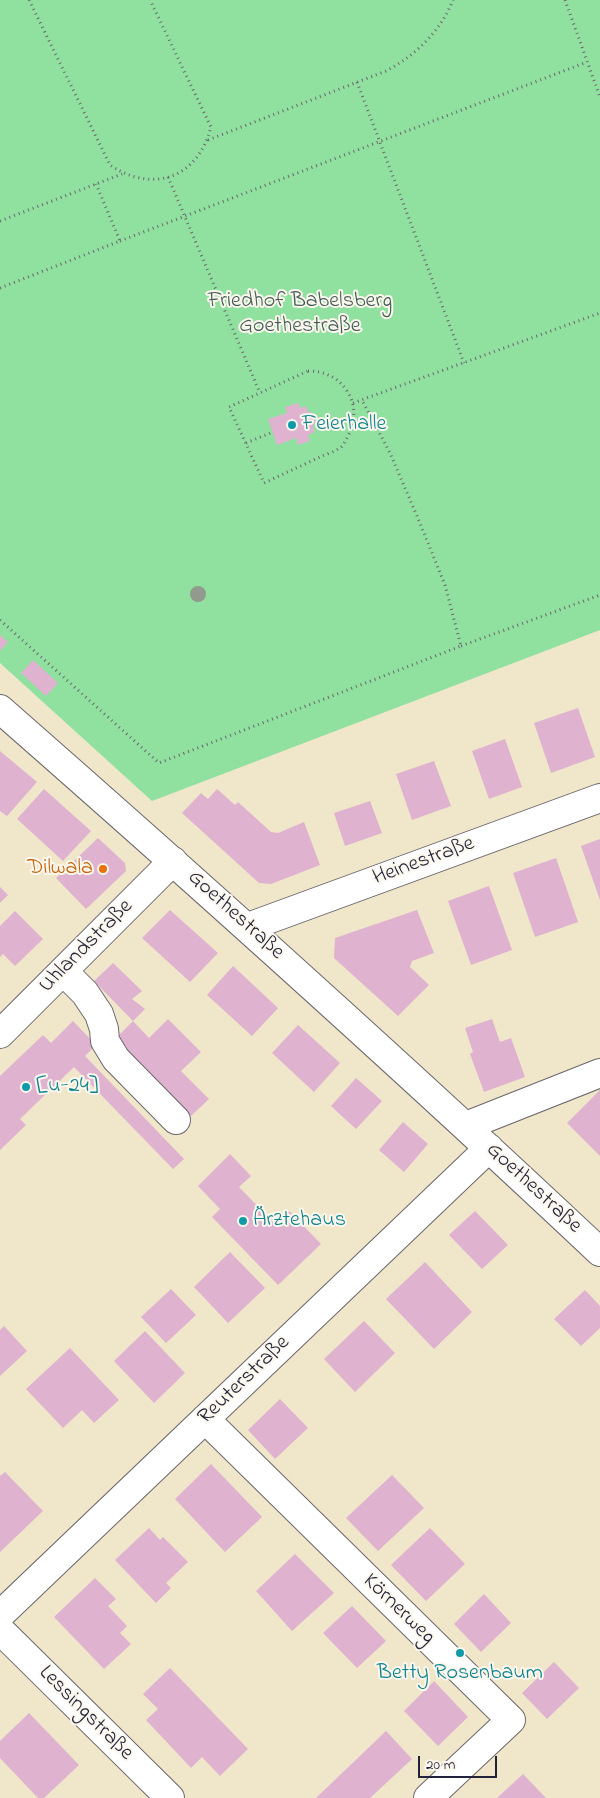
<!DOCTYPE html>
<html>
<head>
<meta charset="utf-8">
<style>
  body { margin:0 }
  #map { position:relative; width:600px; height:1798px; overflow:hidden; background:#f0e6ca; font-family:"Indie Flower",sans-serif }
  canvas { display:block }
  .scale { position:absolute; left:418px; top:1756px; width:79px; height:22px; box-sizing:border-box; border:2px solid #22223b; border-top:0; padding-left:6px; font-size:15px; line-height:18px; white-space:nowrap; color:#22223b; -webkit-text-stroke:4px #fbf7ec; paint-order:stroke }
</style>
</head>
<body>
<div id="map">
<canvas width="600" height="1798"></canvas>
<div class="scale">20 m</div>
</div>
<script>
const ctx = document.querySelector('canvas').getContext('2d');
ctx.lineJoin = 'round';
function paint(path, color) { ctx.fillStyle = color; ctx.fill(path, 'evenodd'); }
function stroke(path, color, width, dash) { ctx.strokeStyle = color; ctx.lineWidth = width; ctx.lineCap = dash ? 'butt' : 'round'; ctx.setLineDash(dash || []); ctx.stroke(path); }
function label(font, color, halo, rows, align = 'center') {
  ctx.font = font + ' "Indie Flower",sans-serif'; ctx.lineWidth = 4; ctx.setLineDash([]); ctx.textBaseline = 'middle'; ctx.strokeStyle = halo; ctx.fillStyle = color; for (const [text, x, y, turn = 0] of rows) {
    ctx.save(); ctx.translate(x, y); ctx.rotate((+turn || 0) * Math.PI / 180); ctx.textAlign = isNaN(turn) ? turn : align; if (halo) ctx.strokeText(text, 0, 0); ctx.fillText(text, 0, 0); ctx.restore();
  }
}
paint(new Path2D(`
  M0,0h600v630l-448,171 -152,-138z`), '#90e0a0');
paint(new Path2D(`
  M298,403l2,5 6,-2 2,5 6,3 2,3 -1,7 -2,2 2,6 -7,3 2,6 -12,4 -2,-7 -19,7 -9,-26 19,-6 -2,-6z
  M0,635l8,7 -8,9z
  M33,660l25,23 -12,13 -25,-23z
  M578,708l17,49 -44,16 -17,-50z
  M505,739l17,48 -33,12 -17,-48z
  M0,751l37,31 -30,34 -7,-5z
  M434,761l17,45 -39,14 -16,-46z
  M44,789l47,42 -28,30 -46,-42z
  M217,789l18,16 3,-3 33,30 7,1 26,-11 16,43 -49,19 -12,-1 -77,-70 19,-20 7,6z
  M370,801l12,32 -37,13 -11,-33z
  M98,838l27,25 1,8 -40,38 -30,-31z
  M600,839v61l-19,-54z
  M556,858l22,64 -43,15 -22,-64z
  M489,886l23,64 -41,15 -23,-64z
  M0,887l8,8 -8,8z
  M170,910l48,43 -28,29 -48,-44z
  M417,910l17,43 -22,8 -2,6 19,18 -31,31 -64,-58 1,-20z
  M15,911l28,28 -28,27 -12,-12 -3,3v-31z
  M113,963l29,28 -10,8 13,10 -12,12 16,17 19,-19 33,33 -20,19 28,28 -18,17 -76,-77 18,-18 -39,-40z
  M233,966l45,42 -26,28 -45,-41z
  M492,1019l8,23 11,-4 14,39 -41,15 -14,-38 3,-2 -8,-24z
  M73,1021l23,24 -11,11 99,103 -11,10 -99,-102 -54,52 6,6 -26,25v-74l43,-41 8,8z
  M298,1025l42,38 -26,29 -42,-39z
  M356,1078l26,23 -26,28 -25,-23z
  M600,1090v66l-33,-33z
  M403,1122l25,22 -24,28 -25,-22z
  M230,1154l21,22 -12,11 36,37 14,-13 32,33 -43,41 -66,-68 8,-8 -22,-23z
  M475,1211l33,34 -26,24 -33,-34z
  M230,1252l35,36 -37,35 -34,-36z
  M425,1262l47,50 -38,37 -48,-50z
  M171,1289l25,26 -30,28 -25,-26z
  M585,1290l15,16v22l-19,18 -27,-27z
  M364,1321l31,32 -40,39 -31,-33z
  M4,1326l23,25 -27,25v-46z
  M145,1331l40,42 -31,30 -40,-42z
  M70,1348l49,52 -25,23 -12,-13 -19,18 -37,-39z
  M280,1399l28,29 -33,31 -27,-29z
  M211,1464l51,53 -37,35 -50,-53z
  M5,1472l38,39 -43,41v-76z
  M392,1475l32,33 -46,43 -32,-33z
  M149,1528l11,12 3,-3 25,25 -22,21 5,5 -15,15 -41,-43z
  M430,1528l35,36 -39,37 -35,-36z
  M295,1554l39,39 -42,38 -36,-40z
  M95,1578l21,21 -8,7 19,20 -7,7 11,11 -27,25 -50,-52z
  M484,1594l27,29 -30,29 -27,-28z
  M352,1606l34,35 -29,27 -34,-35z
  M554,1662l25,26 -32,31 -25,-26z
  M170,1668l78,81 -28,27 -18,-19 -11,11 -45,-48 12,-11 -15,-15z
  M434,1681l34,36 -30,29 -34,-35z
  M29,1713l50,52 -35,33h-6l-38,-40v-17z
  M386,1731l26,28 -42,39h-54z
  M523,1774l23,24h-49z`), '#dfb2d0');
const minor = new Path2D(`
  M0,709c203,178 403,358 600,543
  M248,927l352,-129
  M63,971l22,22 14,21 5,15 1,12 11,18 60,61
  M0,1034l173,-173
  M466,1126l134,-53
  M205,1419l306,301 -83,78
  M0,1615l489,-467
  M0,1630l170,168`);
stroke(minor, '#6a676d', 30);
stroke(new Path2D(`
  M29,0l81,165c43,29 88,13 101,-38l-61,-127
  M565,0l35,97
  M357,82l107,281
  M208,140l178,-69c30,-16 54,-39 67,-71
  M168,177l92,216
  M0,221l122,-47
  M120,241l467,-179
  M0,288l120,-47 -24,-57
  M308,371c16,0 30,6 39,20 10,15 8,31 0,47 -2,3 -3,7 -6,9 -6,5 -15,7 -21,10 -19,9 -37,17 -56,26l-35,-76z
  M353,403l247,-90
  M246,443l27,-11
  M0,620l159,143 302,-117 -16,-61 -28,-69 -27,-63 -28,-53
  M461,646l139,-51`), '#6a676d', 3, [1, 4]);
stroke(minor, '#fff', 28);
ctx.fillStyle = '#919a8c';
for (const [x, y] of [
  [198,594]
]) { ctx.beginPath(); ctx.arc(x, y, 8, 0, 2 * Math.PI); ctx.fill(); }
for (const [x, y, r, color] of [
  [292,425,5,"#0f9aa8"],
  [103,869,5,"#e8710a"],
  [26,1087,5,"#0f9aa8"],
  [243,1221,5,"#0f9aa8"],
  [460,1653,5,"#0f9aa8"]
]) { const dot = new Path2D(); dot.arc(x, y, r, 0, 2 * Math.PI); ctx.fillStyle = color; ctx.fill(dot); stroke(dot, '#fbf7ec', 2); }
label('22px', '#435b59', '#fbf7ec', [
  ["Friedhof Babelsberg",300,302],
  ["Goethestraße",300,327]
]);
label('22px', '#0d838f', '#fbf7ec', [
  ["Feierhalle",302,425],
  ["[u-24]",36,1087],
  ["Ärztehaus",253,1221],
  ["Betty Rosenbaum",460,1674,"center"]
], 'left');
label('22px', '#22223b', '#fbf7ec', [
  ["Heinestraße",424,862,-20],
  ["Goethestraße",235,916,42],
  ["Uhlandstraße",87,947,-45],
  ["Goethestraße",533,1189,43],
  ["Reuterstraße",245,1381,-44],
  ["Körnerweg",398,1610,44],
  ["Lessingstraße",85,1714,45]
]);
label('22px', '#c56008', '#fbf7ec', [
  ["Dilwala",93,869]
], 'right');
</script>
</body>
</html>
